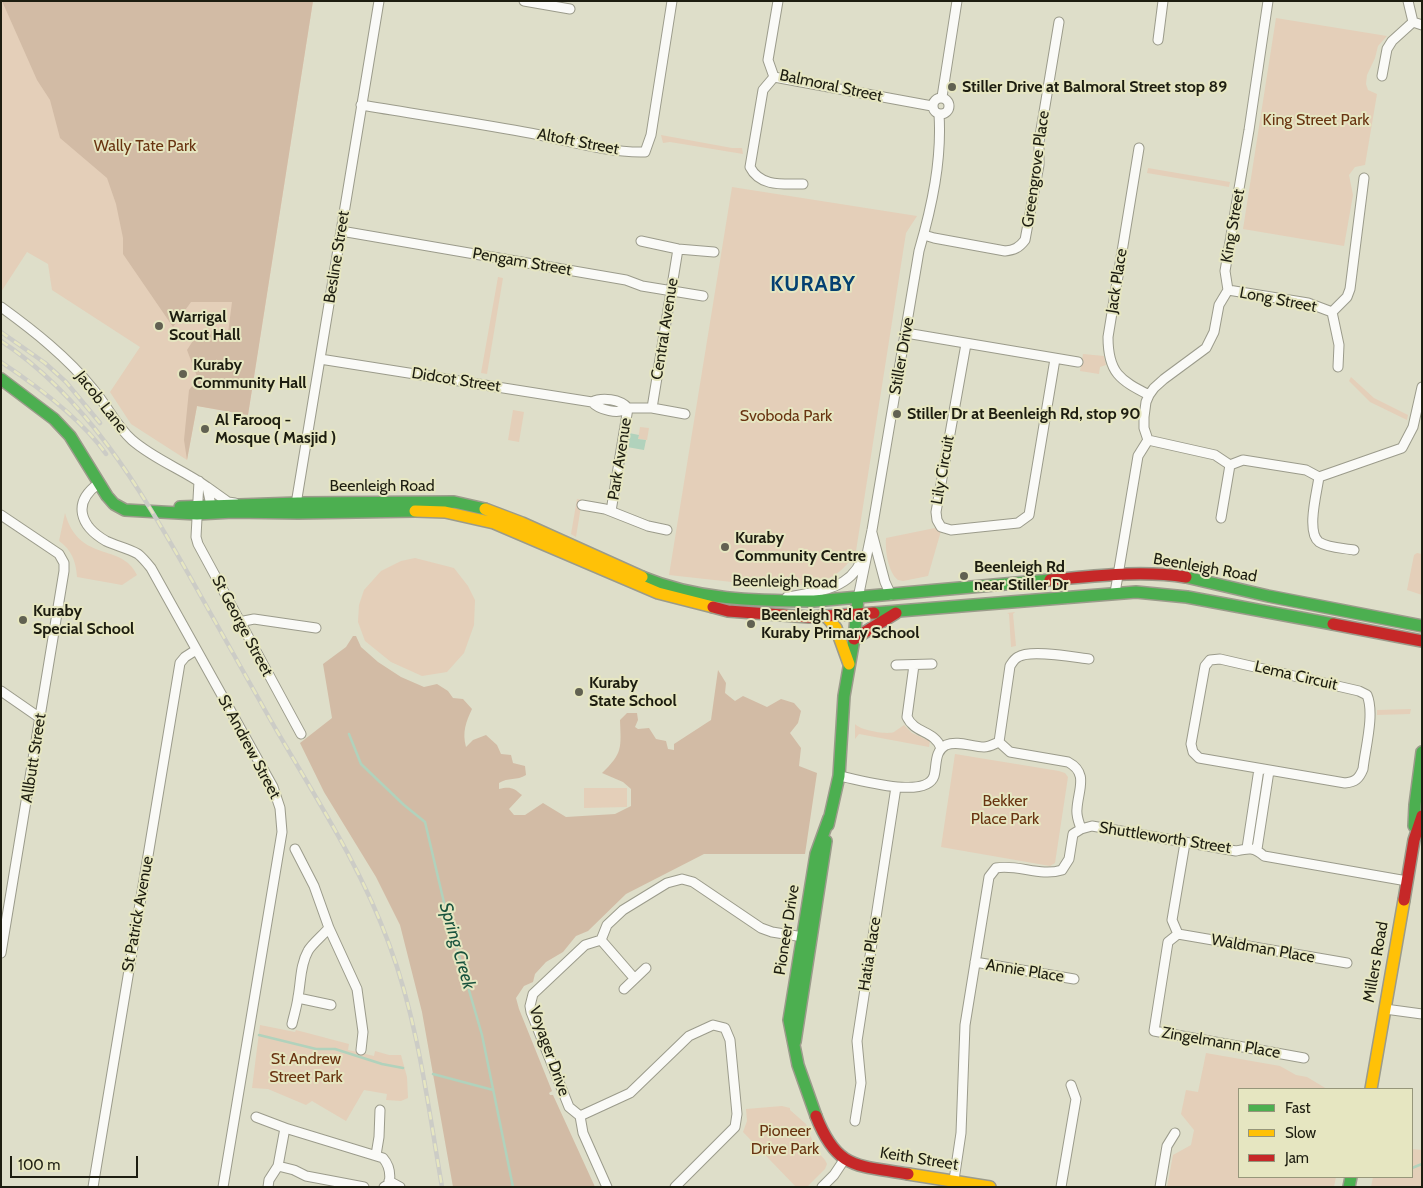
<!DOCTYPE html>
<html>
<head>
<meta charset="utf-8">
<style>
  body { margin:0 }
  #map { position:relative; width:1423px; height:1188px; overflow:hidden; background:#dedec9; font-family:Cabin,sans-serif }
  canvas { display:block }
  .frame { position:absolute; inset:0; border:2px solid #1d1d10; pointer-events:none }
  .legend { position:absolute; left:1238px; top:1088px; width:175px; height:90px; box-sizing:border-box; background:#e6e6c1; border:1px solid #96967a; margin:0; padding:6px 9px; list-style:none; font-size:15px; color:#1d1d10 }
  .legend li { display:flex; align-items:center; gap:10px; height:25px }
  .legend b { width:25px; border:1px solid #96967a }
  .scale { position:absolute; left:10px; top:1156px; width:128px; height:22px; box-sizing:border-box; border:2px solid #1d1d10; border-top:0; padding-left:6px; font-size:15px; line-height:18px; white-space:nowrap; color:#1d1d10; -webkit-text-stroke:4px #e6e6c1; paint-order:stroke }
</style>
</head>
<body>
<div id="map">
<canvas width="1423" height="1188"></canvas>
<div class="frame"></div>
<ul class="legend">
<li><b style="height:6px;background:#4caf50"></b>Fast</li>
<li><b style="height:6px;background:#ffc107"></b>Slow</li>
<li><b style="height:6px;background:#c62828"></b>Jam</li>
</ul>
<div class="scale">100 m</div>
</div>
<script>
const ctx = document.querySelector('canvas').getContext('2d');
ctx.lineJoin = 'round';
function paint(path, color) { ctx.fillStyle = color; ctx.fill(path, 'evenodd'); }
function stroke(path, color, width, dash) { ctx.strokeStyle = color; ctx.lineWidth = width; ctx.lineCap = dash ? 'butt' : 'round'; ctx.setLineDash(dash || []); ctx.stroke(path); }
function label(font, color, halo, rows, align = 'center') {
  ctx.font = font + ' Cabin,sans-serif'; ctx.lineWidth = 4; ctx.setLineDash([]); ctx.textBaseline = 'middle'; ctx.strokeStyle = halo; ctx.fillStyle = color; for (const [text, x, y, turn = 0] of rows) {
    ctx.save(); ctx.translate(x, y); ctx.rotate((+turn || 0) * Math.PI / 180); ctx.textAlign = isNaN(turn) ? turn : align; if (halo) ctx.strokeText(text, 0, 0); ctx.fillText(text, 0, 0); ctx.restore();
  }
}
paint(new Path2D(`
  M1,1h312l-65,414 -51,-9 -10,54 -56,-36 -21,-32 30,-45 -88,-57 -4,-26 -21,-12 -26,40z
  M1276,18l111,18 -9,10 -3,12 -8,17 -1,9 2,6 9,4 -12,71 -10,2 -6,8 4,20 -9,51 -101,-17z
  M661,135l71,13h10l1,6 -73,-12 -7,1z
  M1148,168l82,14 -1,5 -82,-14z
  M732,187l185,29 -11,17 -50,318c-14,26 -37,36 -66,33 -11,0 -20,-2 -31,1l-90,-10z
  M498,277l5,1 -16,96 -6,-1z
  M1083,354l21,2 2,9 -6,2 -1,7 -19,-3z
  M1351,377l23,21 34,17 -1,5 -37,-18 -21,-21z
  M513,410l11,2 -5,30 -11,-2z
  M640,427l9,1 -2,12 -9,-1z
  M577,499l5,1 -6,37 -5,-3z
  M65,513c14,51 57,29 72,62l-15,10 -45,-8c-1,-15 -5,-27 -18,-36z
  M935,528l6,3 -13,45 -25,5 -5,-1c-10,-8 -13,-30 -12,-42z
  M1417,553l5,1v41l-15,-5 7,-35z
  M415,558l39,10 14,18 7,14 -1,25 -10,28 -17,19 -25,4 -31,-14 -26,-21 -7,-19 1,-17 5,-15 17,-19 20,-10z
  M1015,612l-2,2 3,32 -5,1 -2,-33 -2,-1z
  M1411,709l-1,5 -33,1v-5z
  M855,724c5,6 31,11 39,8 3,-2 7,-5 10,-7l8,8 18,8 -1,6 -70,-13 -4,5z
  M955,754l104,17 6,2 3,4 -13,86 -5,3 -109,-19z
  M584,788h43v19l-43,1z
  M260,1025l35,7 1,-2 53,14 -1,6 26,6 1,-5 14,4h12l6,22 1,21 -7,3 -15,-1 1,-6 -23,-4 -18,31 -34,-20 -6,4 -38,-16 -16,-1z
  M1206,1053l74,13 16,9 11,2 20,12h-88v88h97l-2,10h-167l6,-32 18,-10 3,-15 -13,-16 5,-24 12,2z
  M782,1106l8,2v2l16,14 10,26 9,10 2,4 -2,5 -18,18h-11l-53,-55 4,-11 -1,-12z
  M1412,1149l10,1v37h-51l2,-10h39z`), '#e4cfb9');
paint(new Path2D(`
  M2,1h311l-65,414 -51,-9 -10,54 -3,-20 5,-50 9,-11 -11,-29 13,-20 28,3 4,-31h-41l-18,25 -50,-73v-16l-7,-34 -9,-26 -47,-40 -10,-38 -13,-20z
  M353,636h3l5,11 17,15 23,15 23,10 13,-3 11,7 5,7 10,1 9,10c-6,13 -10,23 -6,38l7,-7 13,-5 11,10 4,9 10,1 2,8 12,3 1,9c-9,6 -18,2 -27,8v6c11,-3 15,-1 23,6l-13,14 5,6h11l18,-12 23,14 49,-3 16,-8v-17l-8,-7 -21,-9c21,-20 19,-25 18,-53l7,-7h10l1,7 -3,7 3,2 11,-1 7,11 10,2 2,8 6,1v-6l37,-24 7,-50 8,13 -1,10 10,8 8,-5 24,11 14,-8 13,4 7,8 -3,12 -8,10 11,15 -2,18 18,7 -12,81h-101l-78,40 -38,37 -12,5 -13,16 -17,10 -11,12 -2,8 -9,4 -8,12 3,11 33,82 -3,2 1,2h3l42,92h-142l-31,-175 -22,-87 -24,-48 -52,-85 -24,-49 32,-25 -9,-54 23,-17z`), '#d2bba5');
paint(new Path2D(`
  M629,433l10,2 -1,4 8,1 -2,10 -17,-3z`), '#b1d2bc');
stroke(new Path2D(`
  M349,734l12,30 43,41 21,17 21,89 36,124 31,152
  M259,1035l57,14h19l47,15 21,4
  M433,1074l60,16
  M1412,1168l10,-4`), '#b1d2bc', 2.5);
const street = new Path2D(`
  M524,1l46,8
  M778,1l-10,59 6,17 158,29
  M1408,1l5,21 9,3
  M1158,40l5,-39
  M1382,76l5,-27 5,-8 21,-19
  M774,77l-11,13 -13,77c10,20 33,17 53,17
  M942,97l15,-96
  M933 106a8 8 0 1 1 16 0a8 8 0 1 1-16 0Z
  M361,105c54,9 109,17 163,27 40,7 80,21 121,20l6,-17 21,-134
  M1139,148l-31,189c0,36 12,43 41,58
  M341,231l285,49 16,6 61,10
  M924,235l10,3 71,13c9,-1 14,-3 20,-11l14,-75v-23l20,-120
  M641,241l37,8 36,3
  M1228,290l80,13 24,9 7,33 -1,22
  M1,307c33,24 66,50 92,82 14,16 23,37 39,51 23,20 52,30 75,47l4,18
  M1332,312l15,-15 3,-8 14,-111
  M906,333l172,29
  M966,344l-30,168 1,8 4,7 10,3 67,-7 11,-8 26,-156
  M320,359l272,43c10,-5 28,-3 36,6
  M592,402c7,8 27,13 36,6h24l33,6
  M652,408l26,-159
  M1148,440l67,15 15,10 13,-5 63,10 13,7 83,-29 11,-21 9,-40
  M1319,477c-2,15 -13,55 0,65 9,6 24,6 35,8
  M199,481l-3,56 2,7 103,190
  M98,484c-26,19 -18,42 8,57 10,5 22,7 32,13 5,4 9,9 13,14l122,219 7,21 2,24 -59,355
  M207,487l21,15 7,1
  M582,505l23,4 43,17 19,4
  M298,509l-1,-11 82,-497
  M611,511l17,-103
  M1,515l58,39 5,9v8l-63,382
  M1221,518l9,-53
  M872,533l13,49 6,13
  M1115,593l23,-137 10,-16 -4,-12v-11l2,-15 3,-7 5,-7 10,-9 42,-31 8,-16 5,-27 9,-15 -3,-19 24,-141 19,-129
  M787,597c28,-5 62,-7 74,-36
  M858,598l14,-68 47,-279c13,-45 23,-91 20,-137
  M239,622l15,-3 62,9
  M1220,659l139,32 8,4c8,19 -2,54 -4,74 -4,10 -8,13 -18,14l-146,-25 -6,-6 -2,-8 14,-78 5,-6z
  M896,665l36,-1
  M914,665l-7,52c8,17 27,13 34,31
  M1,691l39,27
  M999,742l11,-76c2,-3 4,-7 8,-9 12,-8 55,0 71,2
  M839,776c19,3 87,24 95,0 3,-10 0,-25 12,-31 12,-5 26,2 38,2 5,0 10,-3 15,-5l11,10 58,10c21,11 10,28 9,47 -1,7 2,13 4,20
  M1185,843l-13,77 6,14 -10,8 -14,89 150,27
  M1247,848l12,-79
  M295,849l19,37 15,42 28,61 6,43 -2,18
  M1257,849l12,-78
  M1178,934l169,29
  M601,940l33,38
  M975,962l99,17
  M624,989l22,-21
  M298,998l33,7
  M1385,1009l37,5
  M292,1024c2,-9 5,-18 6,-27 3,-15 2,-32 10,-46 3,-6 15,-16 21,-23
  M580,1116l50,-23 59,-57 24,-11 12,3 5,12 7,74 -2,13 -60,60
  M256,1117l29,11 -7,38 -9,14 -1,7
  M855,1121l6,-38 -4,-42 39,-254
  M285,1128l98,30c7,8 8,16 6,26l-5,3
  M376,1155l3,-18 1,-27
  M278,1166l16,4 12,6 58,11
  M954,1180l7,-47 4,-108 24,-148 7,-9c22,-4 44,9 66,2l7,-11 4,-25 8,-5 11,-3 144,25c13,-3 18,-4 28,5l143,25
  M389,1181l11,6
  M93,1187l87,-524 5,-6 11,-7
  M607,1187l-24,-54 -3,-17 -11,-9 -38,-95 -1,-6 3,-12 52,-49 16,-5 6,-15 16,-15 44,-27 15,-4 11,3 68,46 11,4 31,5
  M822,1187l12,-12 10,-15
  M1061,1187l15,-88 -5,-14
  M1160,1187l7,-41 8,-13`);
const fast = new Path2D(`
  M1,379l53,40 16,17 37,60 7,8 11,6 72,4 36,-2 65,1 117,-2
  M180,507l118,-4 156,-1 31,7
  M642,577c55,23 113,24 172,24l236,-21
  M1186,577l82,19 154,30
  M874,613l262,-21 51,5 146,27
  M828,825l11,-49 5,-80 10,-57 4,-41
  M1414,826l1,-21 7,-53
  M795,1042l31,-201
  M816,1116l-18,-51 -9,-45 27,-166 13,-36
  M1349,1187l2,-10`);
const slow = new Path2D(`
  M485,509l37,14 120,54
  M415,511l30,1 49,11 164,70 55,14
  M826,616l10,12 13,36
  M1371,1089l33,-189
  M908,1174l82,13`);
const jam = new Path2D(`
  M1050,580c45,-4 91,-10 136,-3
  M713,607l15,4 81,6 65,-4
  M1333,624l89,17
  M854,639l42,-26
  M1404,900l10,-60 8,-24
  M816,1116c21,54 41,49 92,58`);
stroke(street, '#9b9b8b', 11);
stroke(fast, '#9b9b8b', 14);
stroke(slow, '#9b9b8b', 14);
stroke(jam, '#9b9b8b', 14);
stroke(street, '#fafaf7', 9);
stroke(fast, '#4caf50', 11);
stroke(slow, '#ffc107', 11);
stroke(jam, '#c62828', 11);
const rail = new Path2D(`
  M1,332l44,31 21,19 34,41
  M1,341c86,57 138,146 188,234 27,48 54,96 81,144 42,73 90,145 119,225 29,77 39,162 53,243
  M1,362c36,24 80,56 105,92`);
stroke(rail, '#ccccc6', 4.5);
stroke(rail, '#e6e6c1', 2.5, [8]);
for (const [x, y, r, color] of [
  [952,87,5,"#616151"],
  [159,326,5,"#616151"],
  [183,374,5,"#616151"],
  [897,414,5,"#616151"],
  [205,429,5,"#616151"],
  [725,547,5,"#616151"],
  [964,576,5,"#616151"],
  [23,620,5,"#616151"],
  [751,624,5,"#616151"],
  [579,692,5,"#616151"]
]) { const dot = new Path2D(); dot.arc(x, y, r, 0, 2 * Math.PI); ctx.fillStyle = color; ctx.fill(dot); stroke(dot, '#e6e6c1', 2); }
label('16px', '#1d1d10', '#e6e6c1', [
  ["Balmoral Street",831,86,12],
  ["Altoft Street",578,142,11],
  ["Greengrove Place",1036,169,-82],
  ["King Street",1233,226,-80],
  ["Besline Street",337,257,-81],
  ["Pengam Street",522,262,10],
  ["Jack Place",1117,281,-81],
  ["Long Street",1278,300,11],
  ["Central Avenue",665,329,-81],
  ["Stiller Drive",902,356,-80],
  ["Didcot Street",456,380,9],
  ["Jacob Lane",101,402,52],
  ["Park Avenue",620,459,-81],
  ["Lily Circuit",943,470,-80],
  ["Beenleigh Road",382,486],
  ["Beenleigh Road",1205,568,10],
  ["Beenleigh Road",785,582,1],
  ["St George Street",242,626,62],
  ["Lema Circuit",1296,676,13],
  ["St Andrew Street",249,747,62],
  ["Allbutt Street",34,758,-81],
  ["Shuttleworth Street",1165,838,9],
  ["St Patrick Avenue",138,914,-80],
  ["Pioneer Drive",787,930,-81],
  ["Waldman Place",1263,949,10],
  ["Hatia Place",870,954,-81],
  ["Millers Road",1376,962,-80],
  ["Annie Place",1025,971,9],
  ["Zingelmann Place",1221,1043,10],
  ["Voyager Drive",549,1051,71],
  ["Keith Street",919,1159,9]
]);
label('bold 16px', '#1d1d10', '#e6e6c1', [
  ["Stiller Drive at Balmoral Street stop 89",962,87],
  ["Warrigal",169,317],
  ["Scout Hall",169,335],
  ["Kuraby",193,365],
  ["Community Hall",193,383],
  ["Stiller Dr at Beenleigh Rd, stop 90",907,414],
  ["Al Farooq -",215,420],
  ["Mosque ( Masjid )",215,438],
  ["Kuraby",735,538],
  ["Community Centre",735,556],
  ["Beenleigh Rd",974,567],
  ["near Stiller Dr",974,585],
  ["Kuraby",33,611],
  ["Special School",33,629],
  ["Beenleigh Rd at",761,615],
  ["Kuraby Primary School",761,633],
  ["Kuraby",589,683],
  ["State School",589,701]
], 'left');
label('16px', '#693411', '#e6e6c1', [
  ["King Street Park",1316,120],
  ["Wally Tate Park",145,146],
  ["Svoboda Park",786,416],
  ["Bekker",1005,801],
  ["Place Park",1005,819],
  ["St Andrew",306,1059],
  ["Street Park",306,1077],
  ["Pioneer",785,1131],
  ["Drive Park",785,1149]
]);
label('italic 18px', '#18533d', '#e6e6c1', [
  ["Spring Creek",457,946,74]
]);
ctx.letterSpacing = '1px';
label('bold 21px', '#044071', '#e6e6c1', [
  ["KURABY",813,285]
]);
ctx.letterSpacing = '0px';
</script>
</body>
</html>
